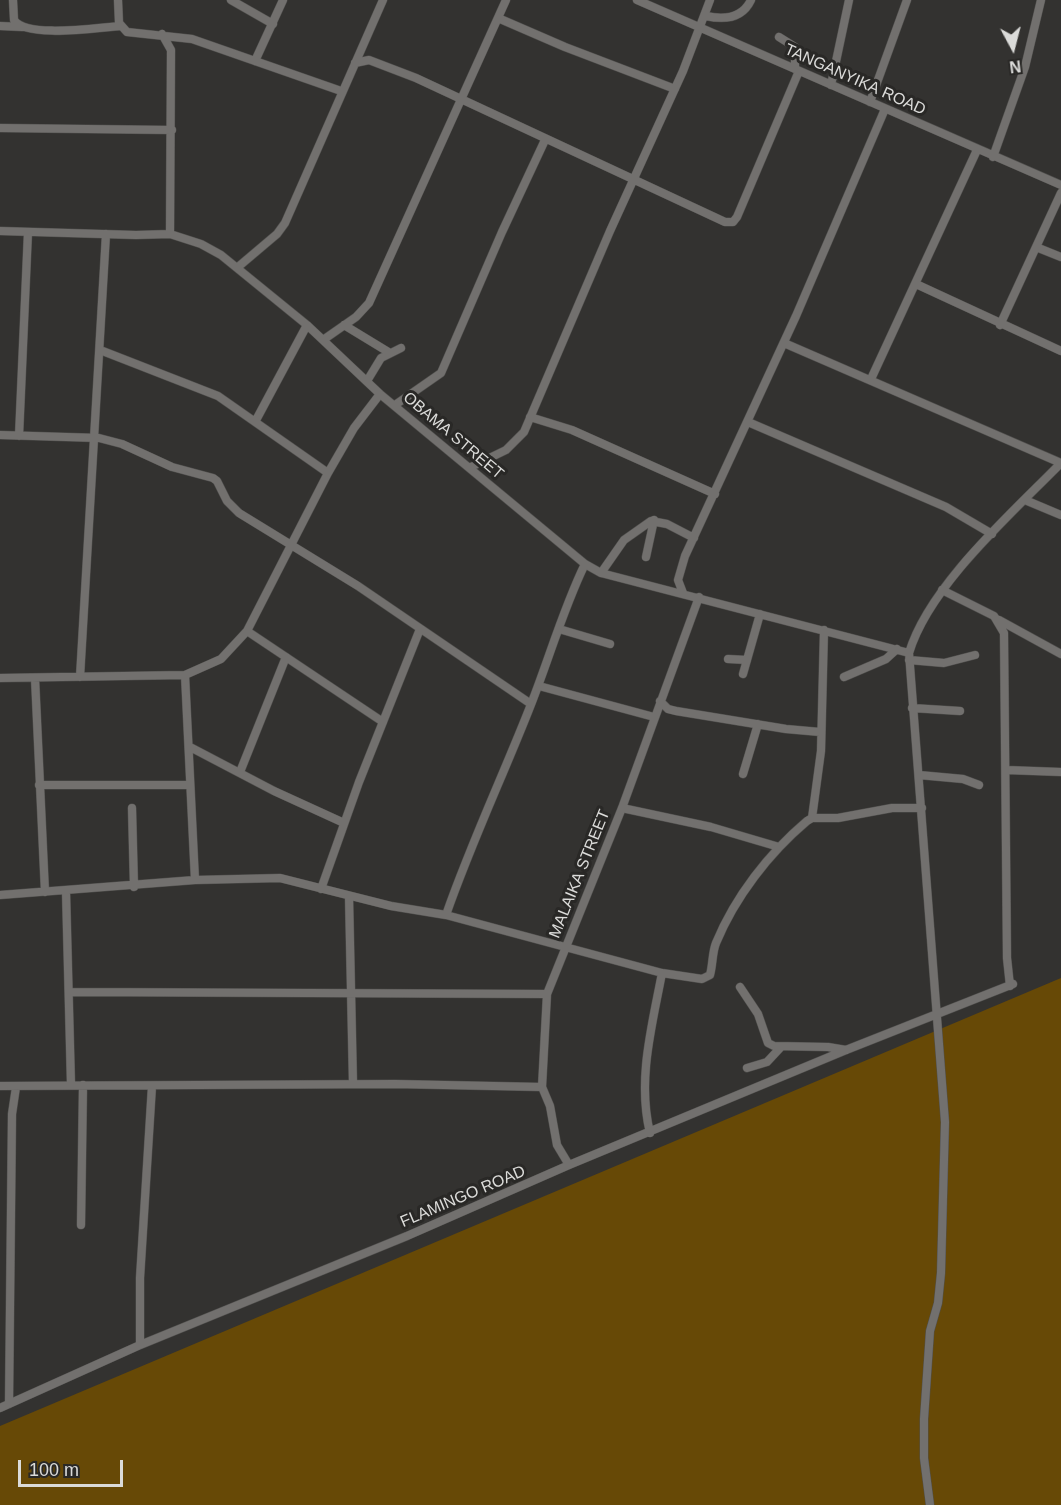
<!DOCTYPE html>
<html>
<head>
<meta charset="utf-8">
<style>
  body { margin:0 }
  #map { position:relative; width:1061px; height:1505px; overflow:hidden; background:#333230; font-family:Arial,sans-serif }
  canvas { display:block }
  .north { position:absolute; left:983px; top:18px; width:60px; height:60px; -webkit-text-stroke:4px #292826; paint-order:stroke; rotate:173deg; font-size:16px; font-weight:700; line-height:24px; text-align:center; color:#dbdbd9 }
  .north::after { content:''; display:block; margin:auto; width:21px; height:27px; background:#dbdbd9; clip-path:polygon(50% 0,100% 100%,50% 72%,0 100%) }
  .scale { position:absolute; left:18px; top:1460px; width:105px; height:27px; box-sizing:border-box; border:3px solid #dbdbd9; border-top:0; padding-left:8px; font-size:18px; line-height:21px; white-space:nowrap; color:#dbdbd9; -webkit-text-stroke:4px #292826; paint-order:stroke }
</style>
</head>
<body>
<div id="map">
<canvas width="1061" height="1505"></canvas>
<div class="north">N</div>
<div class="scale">100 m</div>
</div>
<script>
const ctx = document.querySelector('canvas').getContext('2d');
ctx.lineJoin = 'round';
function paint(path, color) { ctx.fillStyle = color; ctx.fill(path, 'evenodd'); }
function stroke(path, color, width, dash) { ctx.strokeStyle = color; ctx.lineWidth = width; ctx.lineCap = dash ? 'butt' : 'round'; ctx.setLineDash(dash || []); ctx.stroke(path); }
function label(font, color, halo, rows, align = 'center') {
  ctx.font = font + ' Arial,sans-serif'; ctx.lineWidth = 6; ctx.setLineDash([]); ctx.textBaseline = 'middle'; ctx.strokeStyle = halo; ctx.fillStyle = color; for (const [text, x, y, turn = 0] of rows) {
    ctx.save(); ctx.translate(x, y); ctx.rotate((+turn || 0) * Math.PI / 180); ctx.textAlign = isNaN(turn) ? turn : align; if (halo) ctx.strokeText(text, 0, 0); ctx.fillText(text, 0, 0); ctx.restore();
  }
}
paint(new Path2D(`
  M1061,978v527h-1061v-79z`), '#674906');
const minor = new Path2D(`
  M13,0l1,20c13,19 86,7 107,6
  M118,0l1,23 8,9 65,7 149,52
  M231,0l42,24
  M637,0l424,185
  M706,16c18,4 36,3 45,-16
  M498,18l67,29 110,42
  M0,26l22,1
  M162,34l9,16 -1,184
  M779,37l16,10v22
  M255,61l28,-61
  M355,63l14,-3 47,18 309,144h8l4,-5 62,-146
  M831,85l18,-85
  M870,102l37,-102
  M0,128l172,2
  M993,157l32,-90 16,-67
  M0,231l136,4 34,-1 31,10 20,11 86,70 73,69 205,170 16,9 308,80
  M1036,247l25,10
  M238,267l39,-33 8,-11 98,-223
  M916,284l145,67
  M344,325l46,28
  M1000,325l61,-132
  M323,340l33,-23 13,-14 137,-303
  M784,343l277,120
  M100,350l118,46 110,77
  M871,379l106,-229
  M367,381l14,-23 20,-10
  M395,405l46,-32 61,-141 43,-92
  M530,417l42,13 143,64
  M255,422l52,-97
  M748,422l198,85 46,27
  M0,435l99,3 23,6 50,23 41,11 4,3 10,20 12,12 119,73 173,118
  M19,436l9,-204
  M471,467l35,-17 18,-18 86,-201 73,-160 27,-71
  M1025,500l36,15
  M646,557l8,-37
  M601,573l23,-33 27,-19 16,3 27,14
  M942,590l52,26 10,17 3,325 3,28
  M683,593l-5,-13 7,-24 111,-240 89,-207
  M999,620l62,34
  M559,629l51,15
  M247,631l136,91
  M728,659l19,1
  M909,660l35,3 31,-8
  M743,674l17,-60
  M185,675l10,205
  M80,677l26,-443
  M844,677l42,-18 11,-10
  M0,678l185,-3 36,-16 26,-28 81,-158 26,-45 26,-34
  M35,678l10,214
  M539,686l115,31
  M660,701l8,8 8,2 110,18 34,3
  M912,708l48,3
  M190,747l84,44 70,32
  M1006,770l55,2
  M240,772l46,-115
  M743,774l15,-50
  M919,775l44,4 16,6
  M39,785h151
  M132,808l2,79
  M622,808l89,19 68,20
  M812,818l9,-67 3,-121
  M321,889l38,-107 61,-153
  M66,891l5,194
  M0,895l195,-15 85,-2 111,28 55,9 216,58 40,6 8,-4c3,-11 2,-22 6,-32 19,-46 53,-90 91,-122l5,-3h26l54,-10h30
  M349,896l4,188
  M446,915c24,-69 55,-135 82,-203 20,-49 34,-101 57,-148
  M740,987l18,27 10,29 6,3 54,1 18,3
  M69,992l478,2
  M747,1068l20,-6 14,-15
  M0,1086l395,-2 147,3
  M650,1133c-13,-53 2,-107 12,-160
  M569,1165l-12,-20 -7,-39 -8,-19 5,-93 75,-186 77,-211
  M81,1225l2,-140
  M140,1345v-67l12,-192
  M9,1404l3,-290 4,-27
  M0,1408l140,-63 267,-109 162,-71 277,-115 167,-66
  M930,1505l-6,-47v-39l6,-88 8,-28 3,-30 4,-151 -36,-469c20,-67 102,-139 152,-190`);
stroke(minor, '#51504e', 9);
stroke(minor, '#72706e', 8);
label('16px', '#dbdbd9', '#292826', [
  ["TANGANYIKA ROAD",855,80,24],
  ["OBAMA STREET",453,436,40],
  ["MALAIKA STREET",580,874,-68],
  ["FLAMINGO ROAD",463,1197,-23]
]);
</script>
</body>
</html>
